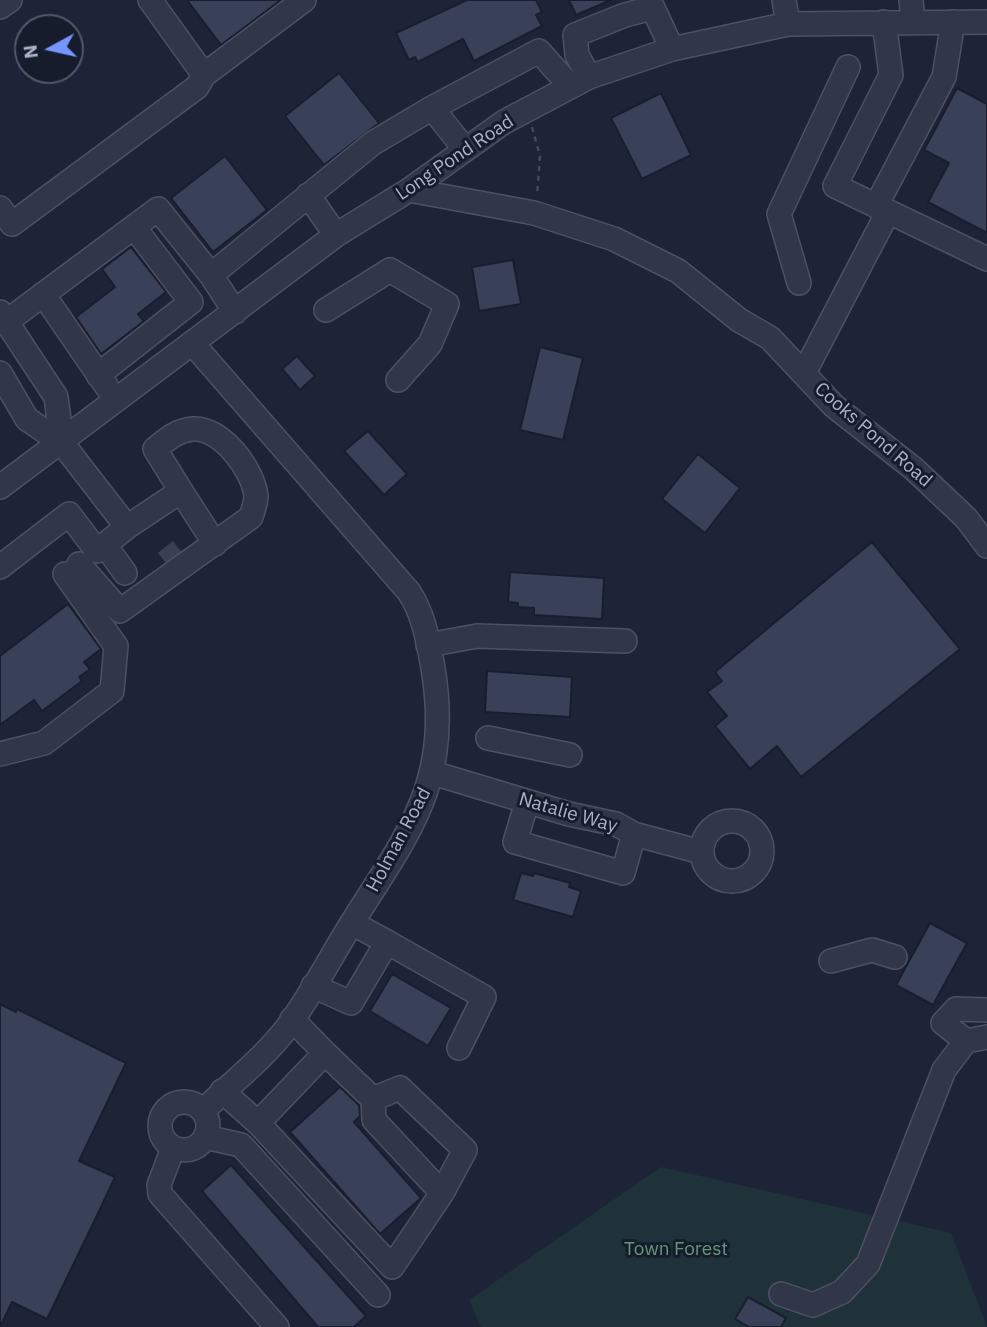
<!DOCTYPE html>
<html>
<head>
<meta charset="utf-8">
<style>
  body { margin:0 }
  #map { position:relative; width:987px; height:1327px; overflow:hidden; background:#1d2438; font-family:"IBM Plex Sans",sans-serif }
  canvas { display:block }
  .north { position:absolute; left:14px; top:14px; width:70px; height:70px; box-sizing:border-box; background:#171c2d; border:2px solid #52586a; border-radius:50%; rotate:262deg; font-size:19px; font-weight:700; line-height:28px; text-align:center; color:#abb1c6 }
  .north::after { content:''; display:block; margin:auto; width:24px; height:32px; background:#7695ff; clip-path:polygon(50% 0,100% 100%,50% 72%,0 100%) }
</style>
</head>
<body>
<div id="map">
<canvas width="987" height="1327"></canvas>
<div class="north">N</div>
</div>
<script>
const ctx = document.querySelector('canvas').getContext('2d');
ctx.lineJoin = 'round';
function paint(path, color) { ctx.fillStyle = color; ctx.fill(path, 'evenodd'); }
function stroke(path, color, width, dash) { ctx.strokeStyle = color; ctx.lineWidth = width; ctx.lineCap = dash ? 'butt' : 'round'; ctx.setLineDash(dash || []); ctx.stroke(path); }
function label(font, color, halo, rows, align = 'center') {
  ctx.font = font + ' "IBM Plex Sans",sans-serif'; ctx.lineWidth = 6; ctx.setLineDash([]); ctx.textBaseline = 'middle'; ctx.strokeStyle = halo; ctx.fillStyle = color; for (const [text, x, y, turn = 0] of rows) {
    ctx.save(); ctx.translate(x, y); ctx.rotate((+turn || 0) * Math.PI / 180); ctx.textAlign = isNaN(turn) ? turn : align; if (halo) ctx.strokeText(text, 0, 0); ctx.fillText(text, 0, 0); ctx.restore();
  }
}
paint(new Path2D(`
  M661,1167l290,66 36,94h-506l-12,-27z`), '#1f3239');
const building = new Path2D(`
  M187,0h94l-60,45z
  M467,0h69l6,12 -6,3 6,11 -68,35 -11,-22 -45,23 -3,-5 -6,3 -13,-27z
  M569,0h42l-35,15z
  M339,73l40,50 -55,42 -39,-49z
  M957,88l30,16v129l-59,-31 21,-39 -25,-13z
  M661,93l30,62 -49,24 -31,-61z
  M225,156l42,54 -54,42 -42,-54z
  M131,247l35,45 -28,22 6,7 -43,33 -25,-37 39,-30 -13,-18z
  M513,260l8,44 -42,7 -7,-44z
  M540,347l43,11 -20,82 -43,-10z
  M297,356l18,20 -15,14 -18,-21z
  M368,431l39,43 -23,21 -40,-44z
  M698,454l42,34 -35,45 -43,-34z
  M872,542l88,107 -159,128 -24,-31 -27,23 -35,-43 12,-10 -20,-24 15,-11 -7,-9z
  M510,572l94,6 -2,41 -68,-4v-7l-16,-1v-4l-10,-1z
  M68,604l33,45 -17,13 6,7 -11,8 3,4 -40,30 -8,-11 -34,25v-69z
  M487,671l85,6 -2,40 -85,-5z
  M521,873l12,3 1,-3 36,10 -1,4 12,4 -8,26 -60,-17z
  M930,923l37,20 -34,62 -37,-20z
  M392,974l59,34 -23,38 -58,-35z
  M0,1004l16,8 1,-3 109,54 -47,98 36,16 -13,28 -55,114 -35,-17 -12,25z
  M340,1087l19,18 1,11 -6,6 67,76 -41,36 -90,-102z
  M231,1165l135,151 -12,11h-36l-116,-136z
  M748,1297l38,21 -5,9h-32l-14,-8z`);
paint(building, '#394159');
stroke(building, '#191e2f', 2);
stroke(new Path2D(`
  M165,562l15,-12`), '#394054', 23, [23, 11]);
const minor = new Path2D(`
  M150,0l54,75 100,-75
  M784,0l4,24
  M911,0l2,22
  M0,7l10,-7
  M884,22l7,53 -56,111 152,73
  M589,77l-12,-22 -2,-20 50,-20 28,-7 19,41
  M432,108l107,-57 31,35
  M409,190l125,23 80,26 64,32 61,49 31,18 64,68 80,63 52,49 21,28
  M308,195l28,40
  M876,206l68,-129 9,-55
  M0,208l12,16 185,-137 7,-12
  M211,275l162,-132 59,-35 32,40
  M799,283l-20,-69 69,-147
  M43,294l64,93
  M326,310l64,-40 57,34 -17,40 -32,36
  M0,312l56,85 6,46
  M6,322l152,-113 53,66 24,37
  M193,344l216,248c15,23 19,49 24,76 19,115 -25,165 -83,258 -21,34 -40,71 -64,103 -24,31 -56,55 -83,82
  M0,373l27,46 35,24 65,84 -30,24 -28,-37 -69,53
  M804,373l84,-161
  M98,375l93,-73 -57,-75
  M0,487l336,-252 73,-45 95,-68 85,-45 83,-28 116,-25 199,-2
  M181,491l34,53
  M105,545l20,28
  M79,564l41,47 131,-94c2,-7 5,-14 5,-21 -3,-27 -35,-69 -63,-67 -16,1 -27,11 -38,20l26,42 -54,36
  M428,645l49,-9 148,5
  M488,738l82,17
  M0,754l44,-11 68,-52 4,-45 -51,-72
  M433,773l136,41 47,10 18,10 67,18
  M527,802l-12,40 108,31 11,-39
  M702 851a30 30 0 1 1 60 0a30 30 0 1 1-60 0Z
  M387,942l97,55 -25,51
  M831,961l41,-11 23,7
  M313,986l38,17 36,-61 -35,-19
  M987,1010l-31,-1 -13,14 23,18 21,-4
  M222,1091l36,32 67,-70 -33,-34
  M373,1099l27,-11 65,62 -23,43
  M160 1126a24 24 0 1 1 48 0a24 24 0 1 1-48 0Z
  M258,1123l134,144 50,-74 -68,-73 -1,-21 -48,-46
  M205,1137l36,8 137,150
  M173,1148l-14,37 1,9 117,133
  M781,1294l32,11 29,-13 26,-28 76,-194 22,-29`);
stroke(minor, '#4c5164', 26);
stroke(new Path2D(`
  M532,127l8,29 -3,40`), '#3d4f57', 2.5, [5, 5]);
stroke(minor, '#313748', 23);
label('19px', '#abb1c6', '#171c2d', [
  ["Long Pond Road",455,158,-34],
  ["Cooks Pond Road",873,435,41],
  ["Natalie Way",568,813,16],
  ["Holman Road",399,840,-62]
]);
label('19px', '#619876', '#171c2d', [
  ["Town Forest",676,1250]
]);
</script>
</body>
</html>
